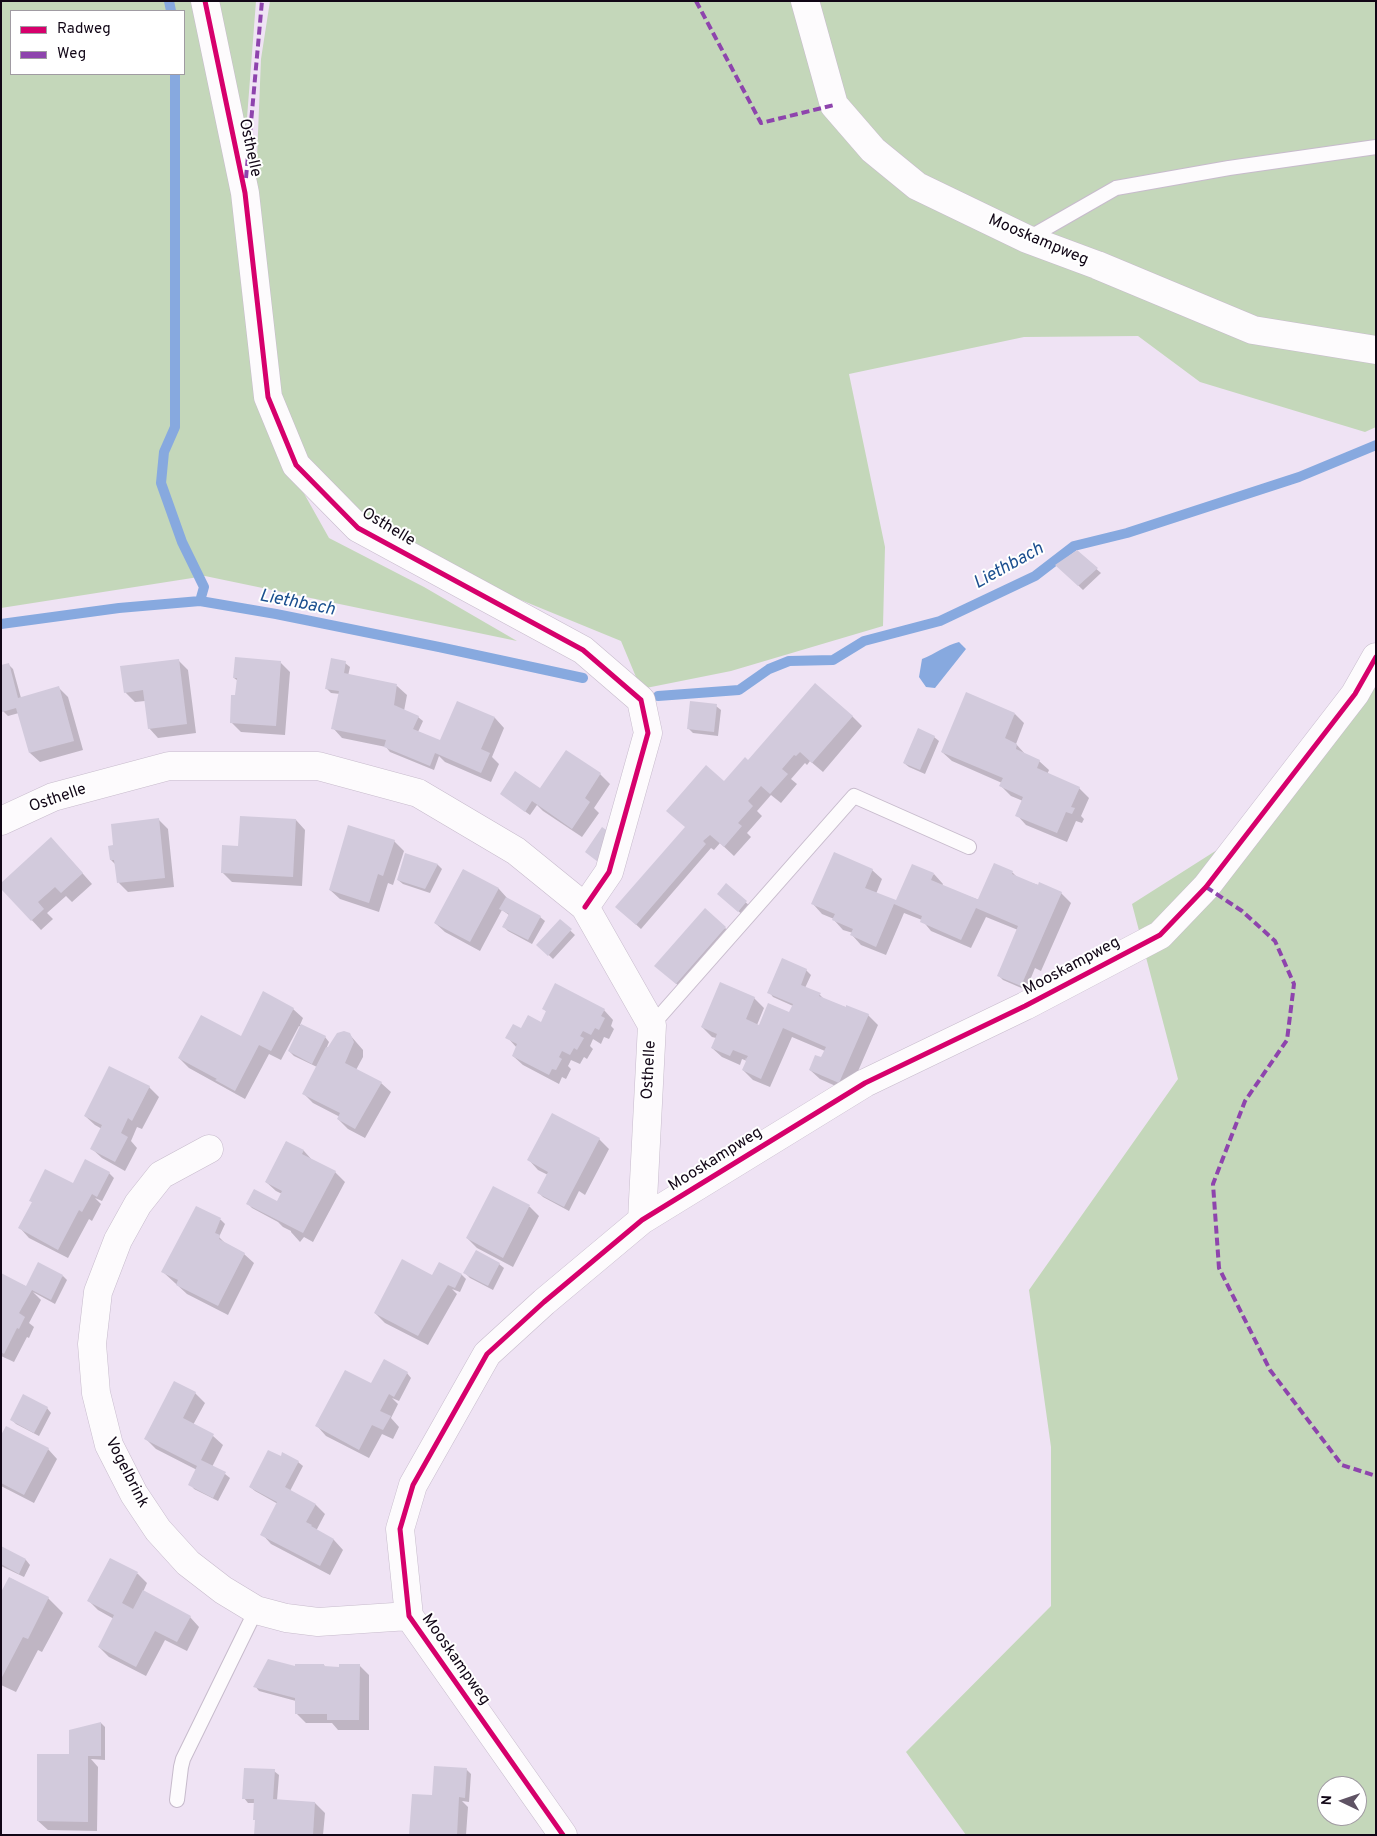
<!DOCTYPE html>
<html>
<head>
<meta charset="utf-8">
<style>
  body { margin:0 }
  #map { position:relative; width:1377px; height:1836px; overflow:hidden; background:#efe3f4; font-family:Overpass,sans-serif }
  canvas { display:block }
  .frame { position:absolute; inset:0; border:2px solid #110616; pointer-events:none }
  .legend { position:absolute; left:10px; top:10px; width:175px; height:65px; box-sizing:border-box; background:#fff; border:1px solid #a09ba2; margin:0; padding:6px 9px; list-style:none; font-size:15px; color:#110616 }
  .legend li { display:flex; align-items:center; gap:10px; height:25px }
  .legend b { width:25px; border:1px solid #a09ba2 }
  .north { position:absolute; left:1317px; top:1776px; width:50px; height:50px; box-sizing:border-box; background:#fff; border:1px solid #a09ba2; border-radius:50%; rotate:273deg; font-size:14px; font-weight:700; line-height:20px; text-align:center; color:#110616 }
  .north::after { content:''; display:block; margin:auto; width:18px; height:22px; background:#5f5364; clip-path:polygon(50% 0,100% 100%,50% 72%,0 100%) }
</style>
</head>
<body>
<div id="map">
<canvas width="1377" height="1836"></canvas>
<div class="frame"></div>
<ul class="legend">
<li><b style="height:6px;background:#d6006c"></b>Radweg</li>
<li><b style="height:6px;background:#8e44ad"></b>Weg</li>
</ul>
<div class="north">N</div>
</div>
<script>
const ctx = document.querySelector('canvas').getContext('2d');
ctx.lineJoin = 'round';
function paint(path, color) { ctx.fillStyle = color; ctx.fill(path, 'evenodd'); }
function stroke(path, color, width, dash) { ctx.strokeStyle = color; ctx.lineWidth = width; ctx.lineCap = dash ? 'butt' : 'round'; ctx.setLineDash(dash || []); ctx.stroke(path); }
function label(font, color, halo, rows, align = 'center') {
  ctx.font = font + ' Overpass,sans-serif'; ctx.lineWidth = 4; ctx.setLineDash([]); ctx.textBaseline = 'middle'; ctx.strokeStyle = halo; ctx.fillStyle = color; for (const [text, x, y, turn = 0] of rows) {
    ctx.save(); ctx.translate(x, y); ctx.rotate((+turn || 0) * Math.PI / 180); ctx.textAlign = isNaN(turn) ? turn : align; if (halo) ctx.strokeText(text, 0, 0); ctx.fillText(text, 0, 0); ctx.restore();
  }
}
paint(new Path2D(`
  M1,1h196l95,471 37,66 95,49 93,54 -312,-65 -204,32zM11,11h173v63h-173z
  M212,1h44l-12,156z
  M270,1h1106v426l-11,5 -165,-50 -62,-46 -114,1 -175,37 36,173 -2,79 -152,45 -90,18 -20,-48 -144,-59 -114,-61 -59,-60 -27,-68 -21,-211 5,-123z
  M1376,673v1162h-410l-60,-83 145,-146v-159l-22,-157 149,-211 -46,-175 96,-61zM1327,1786h30v30h-30z`), '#c4d7ba');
paint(new Path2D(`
  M959,642l7,7 -31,39 -9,-1 -7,-10 3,-18c13,-5 24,-14 37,-17z`), '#87a9df');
paint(new Path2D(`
  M1077,552l24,21 -18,17 -26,-25z
  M178,660l10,10 8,63 -38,5 -9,-10 -4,-27 -10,1 -10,-10z
  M280,662l10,10 -5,63 -44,-3 -10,-10 7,-41 -4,-3z
  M345,663l5,4 -2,9 49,10 10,9 -3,16 14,6 5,4 -5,11 22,10 18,-40 37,16 9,10 -12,29 7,7 -8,18 -46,-20 -6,-6 -5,14 -44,-18 -4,-5 -44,-9 -9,-10 7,-34 -9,-1 -5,-5z
  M8,664l5,5 8,29 38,-10 9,9 15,53 -43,12 -10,-9 -11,-40 -11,3 -5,-5z
  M716,706l5,4 -3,26 -25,-3 -5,-5z
  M1015,714l9,9 -8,21 10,11 13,6 10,9 -2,5 32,13 10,10 -8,18 3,3 -2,4 -6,-2 -9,21 -41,-17 -9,-10 6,-14 -12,-5 -10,-10 1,-3 -50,-22 -10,-9z
  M852,716l10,10 -39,46 -13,-11 -3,4 -2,-2 -14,16 6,5 -16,19 -10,-8 -14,16 5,5 -15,17 4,4 -17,19 -14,-13 -6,7 -3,-2 -70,81 -20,-18 103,-128 25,-21z
  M934,737l5,4 -14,33 -16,-7 -5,-4z
  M566,751l34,23 10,10 -16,24 5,5 -17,24 -39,-26 -6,-6 -7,10 -29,-21 40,-4z
  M158,819l10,10 6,58 -46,5 -9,-9 -3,-18 -5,-5 4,-14z
  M296,820l9,10 -3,56 -70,-4 -10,-10 17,-25z
  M394,841l10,10 -11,34 -5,-2 -9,29 -39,-13 -10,-9z
  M61,849l31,35 -20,18 -6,-6 -19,17 6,6 -12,11 -40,-43z
  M406,855l32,10 4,4 -12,24 -27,-9 -5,-4z
  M995,865l18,8 5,5 43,15 10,10 -30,68 -6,-3 -9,22 -23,-10 -5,-5 20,-45 -32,-13 -15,31 -40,-17 -9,-11 -18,-7 -18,42 -25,-10 -9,-10 1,-2 -10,-3 -9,-10v-1l-12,-5 -9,-10 59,-34 10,9 -6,15 21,8 37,-28 9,10 -1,2 37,14z
  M463,870l36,19 9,10 32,18 5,4 -13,23 -24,-13 -5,-5 6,-11 -7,-5 -22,41 -35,-19 -10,-9z
  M726,885l25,22 -7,9 -21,-18z
  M560,921l15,14 -22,24 -15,-14z
  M725,928l5,4 -49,56 -20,-18z
  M806,970l5,5 -6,13 15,7 5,5 43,15 10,10 -29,67 -29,-13 -10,-9 11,-11 4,-8 -33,-14 -22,50 -17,-7 -10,-10 4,-9 -5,-2 -2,6 -18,-8 -10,-9 4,-10 -4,-1 -10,-10 52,-29 10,10 -7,17 2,1 31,-12 3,-8 -20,-9 -4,-5z
  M543,1008l61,2 9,10 -2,6 3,3 -5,10 -5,-2 -3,7 -8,-5 -3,7 3,3 -6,10 -3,-2 -4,7 -9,-4 -3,6 3,3 -5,10 -4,-2 -3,7 -36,-19 -10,-9 4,-8 -10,-11 14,-7 20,-7 6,-11z
  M293,1009l10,9 -3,7 25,12 4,5 -3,7 24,-14 13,15v7l-7,13 25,13 10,9 -26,46 -17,-9 -10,-10 2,-2 -27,-14 -9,-9 13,-27 -23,-11 -5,-5 12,-24 -2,-1 -18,34 -12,-6 -24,45 -56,-31 -10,-10 62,-21z
  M149,1087l10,10 -17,32 -5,-2 -6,14 6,7 -12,23 -23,-13 -10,-9 10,-20 -7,-4 -10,-9z
  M599,1139l10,10 -24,46 -6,-4 -10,20 -26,-14 -5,-5 10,-17 -10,-5 -9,-10z
  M286,1142l18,9 9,10 22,11 10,10 -32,60 -9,-5 -4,5 -9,-10v-1l-8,-4 -5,-5 -26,-14 -4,-4 34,1v-11l-6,-3 -10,-9z
  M109,1173l5,5 -12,23 -7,-3 6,6 -9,17 -3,-2 -21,39 -39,-20 -9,-10 13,-25 -3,-3 48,-13z
  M494,1188l36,19 9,9 -26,51 -36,-19 -10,-10z
  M197,1207l24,13 4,4 -6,13 8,8 17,9 10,9 -26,52 -41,-21 -24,-22z
  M440,1263l22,12 4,4 -6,13 -8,-3 5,5 -29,51 -43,-22 -10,-10 63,-34z
  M499,1264l5,4 -11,22 -23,-12 -5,-5z
  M1,1275l31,14 31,-13 4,4 -12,24 -22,-12 8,8 -12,23 5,4 -5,11 -2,-1 -13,25 -13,-6z
  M407,1373l4,5 -12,23 -7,-3 6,6 -7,14 8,9 -6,12 -11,-5 -13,24 -43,-22 -9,-10 59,-39z
  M195,1393l10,10 -12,22 20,11 10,9 -11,22 13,7 5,4 -12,23 -24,-12 -4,-5 7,-14 -41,-21 -10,-10z
  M47,1408l4,5 -12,23 -23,-12 -5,-5z
  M1,1438l47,11 9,10 -23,44 -33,-17z
  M281,1458l17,4 5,4 -13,25 26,14 9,9 -9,17 18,9 9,10 -13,25 -59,-31 -9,-10 16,-30 -23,-13 -5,-4z
  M1,1548l25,12 4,5 -6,12 -23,-11z
  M110,1559l28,15 9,9 -4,9 47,25 9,10 -12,24 -22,-11 -19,36 -37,-19 -10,-10 15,-28 -16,-9 -9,-9z
  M10,1578l38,20 15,15 -21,39 -4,-2 -22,42 -15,-7v-90z
  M324,1665l2,3h14l19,-3 10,10v55h-31l-6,-7h-26l-10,-10v-12l-37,-10 -4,-5 40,-19z
  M101,1723l4,4v33l-14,-1 7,8 -1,64 -49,-1 -10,-9 34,-65z
  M466,1769l5,5 -2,28 -7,-1 6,6 -2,28h-55l23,-39z
  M274,1771l5,4 -2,25 38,3 10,10 -2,22h-68v-32h-7l-4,-5z`), '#0003');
stroke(new Path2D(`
  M169,1l2,10
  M175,74v353l-11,25 -3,31 21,59 22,45 -4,14
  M1,624l118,-16 81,-7 76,13 163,33 144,31
  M658,696l81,-6 30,-21 20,-8 44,-1 31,-19 76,-20 95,-45 39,-30 53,-13 172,-56 77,-32`), '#87a9df', 10);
paint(new Path2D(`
  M1077,550l21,18 -20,18 -23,-21z
  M235,657l46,4 -5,65 -46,-3 1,-28h4l2,-17h-4z
  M331,658l15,3 -2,12 53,11 -3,21 25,11 -6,13 27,11 17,-39 38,16 -14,32 9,4 -9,20 -46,-20 -5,13 -46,-19 2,-7 -55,-11 8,-38 -14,-2z
  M179,659l8,65 -39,5 -5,-39 -19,3 -4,-27z
  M9,663l9,35 41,-12 15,55 -45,12 -13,-45 -14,4 -1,-4v-43z
  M815,683l38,33 -41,47 -12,-11 -4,4 -2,-1 -12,14 6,5 -18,20 -9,-8 -13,15 5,5 -15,17 4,3 -18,21 -14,-12 -7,6 3,3 -70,81 -21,-18 70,-80 -19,-16 40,-46 18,16 21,-24 3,3z
  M966,692l49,21 -10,25 12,6 -1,5 24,11 -3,8 43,19 -9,20 4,1 -3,6 -6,-2 -9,21 -42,-17 8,-19 -24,-11 4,-8 -62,-26z
  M690,701l27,3 -3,28 -27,-3z
  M918,728l17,8 -15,34 -17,-7z
  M566,750l35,23 -16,25 5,4 -18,27 -40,-28 -7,11 -25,-18 15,-23 25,17z
  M240,816l56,3 -3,58 -72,-4 1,-28 16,1z
  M159,818l6,60 -48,5 -3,-23h-4l-2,-14 5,-1 -2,-21z
  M348,825l47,15 -12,36 -5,-2 -9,29 -40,-13z
  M602,827l13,9 -17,26 -13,-10z
  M51,837l32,36 -22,20 -6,-6 -17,15 6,7 -13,12 -30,-32v-6z
  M834,852l39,17 -8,19 31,12 16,-36 22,9 -3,7 46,19h1l16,-36 19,8 -1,3 26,11 1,-3 23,10 -41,94 -24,-10 21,-50 -42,-18 -15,32 -41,-18 2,-6 -28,-12 -18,43 -26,-12 3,-6 -21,-9 3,-6 -24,-10z
  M405,853l33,11 -13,25 -28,-9z
  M463,869l36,19 -29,54 -36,-19z
  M726,883l21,18 -9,11 -21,-18z
  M506,897l35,19 -13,24 -26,-13 7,-13 -10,-5z
  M705,908l21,19 -50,57 -22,-18z
  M560,919l12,10 -24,27 -12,-11z
  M782,958l25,11 -6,16 20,8 -2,3 27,11v-2l23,9 -30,69 -30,-13 6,-15 6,2 5,-10 -43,-19 -22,51 -19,-9 4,-9 -1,-3 1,1 2,-3 -15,-6 -3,6 -19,-8 6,-14 -16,-7 19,-45 35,15 -9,22 13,6 9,-22 21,9 4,-8 -26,-11z
  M555,983l50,26 -4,7 4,2 -6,12 -4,-2 -4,7 -8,-4 -3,5 4,2 -7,12 -3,-2 -4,7 -8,-4 -3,6 3,2 -6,11 -4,-1 -3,6 -37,-19 5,-12 -12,-6 8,-14 8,4 7,-13 13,7 5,-11 -4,-2z
  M263,991l31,17 -23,43 -12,-6 -24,46 -20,-11 2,-1 -39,-21 23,-43 40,21z
  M301,1024l25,12 -14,28 -24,-13z
  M344,1031l6,2 4,9 -9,21 37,19 -27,47 -18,-10 3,-6 -38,-19 24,-47h2l9,-14z
  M109,1066l41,20 -18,35 -4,-3 -7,15 7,4 -13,25 -25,-13 12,-24 -18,-9z
  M552,1113l48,25 -36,69 -27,-14 11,-21 -21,-12z
  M286,1141l18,9 -2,4 34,17 -33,62 -57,-29 8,-15 23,12 5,-10 -17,-9z
  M85,1159l25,13 -13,25 -5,-3 -10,18 -3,-2 -21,40 -40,-22 14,-26 -3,-1 16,-32 28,14z
  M493,1186l37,19 -27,53 -37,-20z
  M196,1206l25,12 -6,15 5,2 -1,4 26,14 -27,53 -42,-21 2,-5 -17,-8z
  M476,1250l24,13 -12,23 -25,-13z
  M402,1259l30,16 7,-13 23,12 -7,14 -7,-3 -30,51 -44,-23z
  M38,1262l25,13 -12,25 -19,-10 -13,23 6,4 -6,12 -2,-1 -13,26 -3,-2v-79l25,13z
  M384,1359l24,13 -14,25 -5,-3 -9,17 11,5 -8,14 -11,-5 -13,25 -44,-24 30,-56 26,13z
  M174,1381l22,11 -13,26 31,16 -13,26 25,12 -13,26 -25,-13 9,-19 -53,-27z
  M23,1394l25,13 -14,26 -24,-13z
  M6,1426l43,22 -25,47 -23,-12v-48z
  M268,1450l13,6 1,-4 17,9 -14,26 31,17 -10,18 6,3 -1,1 23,13 -14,27 -60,-31 17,-33 -28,-15z
  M1,1546l25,13 -7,15 -18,-10z
  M110,1558l28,14 -16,31 11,6 10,-19 48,26 -14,26 -22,-11 -19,36 -38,-20 16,-32 -27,-14z
  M9,1577l40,20 -21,42 -5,-2 -22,42v-87z
  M268,1659l27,7v-2h29v2l15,1v-3h21l-1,56h-32v-6h-32v-16l-42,-11z
  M101,1722v34h-13v66l-51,-1v-67h32v-24z
  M434,1766l33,2 -2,30 -6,-1 -2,38h-48l3,-41 20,1z
  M244,1768l31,1 -2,30 42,3 -2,33h-59l1,-15h-2l1,-21h-12z`), '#d2cadc');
const lane = new Path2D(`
  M1027,239l89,-51 113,-20 147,-21
  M652,1025l202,-229 115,51
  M177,1800l4,-33 2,-8 73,-149`);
const street = new Path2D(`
  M205,1l40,192 23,204 28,68 62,63 225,122 58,50 7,33 -39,139 -24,35
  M805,1l29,104 39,45 44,36 110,53 70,26 156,65 123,20
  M1,821l52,-24 116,-31h149l100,27 98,58 69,56 67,118 -10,195
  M209,1149l-48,26 -23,29 -20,36 -20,52 -6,52 4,49 13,52 25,49 24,36 30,33 35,27 33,20 30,8 32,4 91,-6
  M563,1835l-154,-219 -9,-87 13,-44 74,-131 57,-52 98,-82 223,-137 160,-77 135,-71 46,-48 149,-193 21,-37`);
stroke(lane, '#c7bbcc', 16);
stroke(street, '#c7bbcc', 29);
stroke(lane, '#fdfbfd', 14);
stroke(street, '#fdfbfd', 28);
stroke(new Path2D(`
  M696,1l65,122 73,-18
  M246,178l16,-177
  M1206,887l36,24 33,30 19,43 -7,56 -42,61 -32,83 6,84 51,102 72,95 34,11`), '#8e44ad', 4, [8, 4]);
stroke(new Path2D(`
  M205,1l40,192 23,204 28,68 62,63 225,122 58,50 7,33 -39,139 -24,35
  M563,1835l-154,-219 -9,-87 13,-44 74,-131 57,-52 98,-82 223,-137 160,-77 135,-71 46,-48 149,-193 21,-37`), '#d6006c', 5);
label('16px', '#110616', '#fff', [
  ["Osthelle",249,148,78],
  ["Mooskampweg",1038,241,23],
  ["Osthelle",388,528,31],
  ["Osthelle",58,799,-19],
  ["Mooskampweg",1072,967,-28],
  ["Osthelle",650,1070,-87],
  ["Mooskampweg",716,1160,-32],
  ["Vogelbrink",126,1473,63],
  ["Mooskampweg",455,1660,55]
]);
label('italic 18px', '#1b4f8f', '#fff', [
  ["Liethbach",1009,567,-29],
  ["Liethbach",297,604,11]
]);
</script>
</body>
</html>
